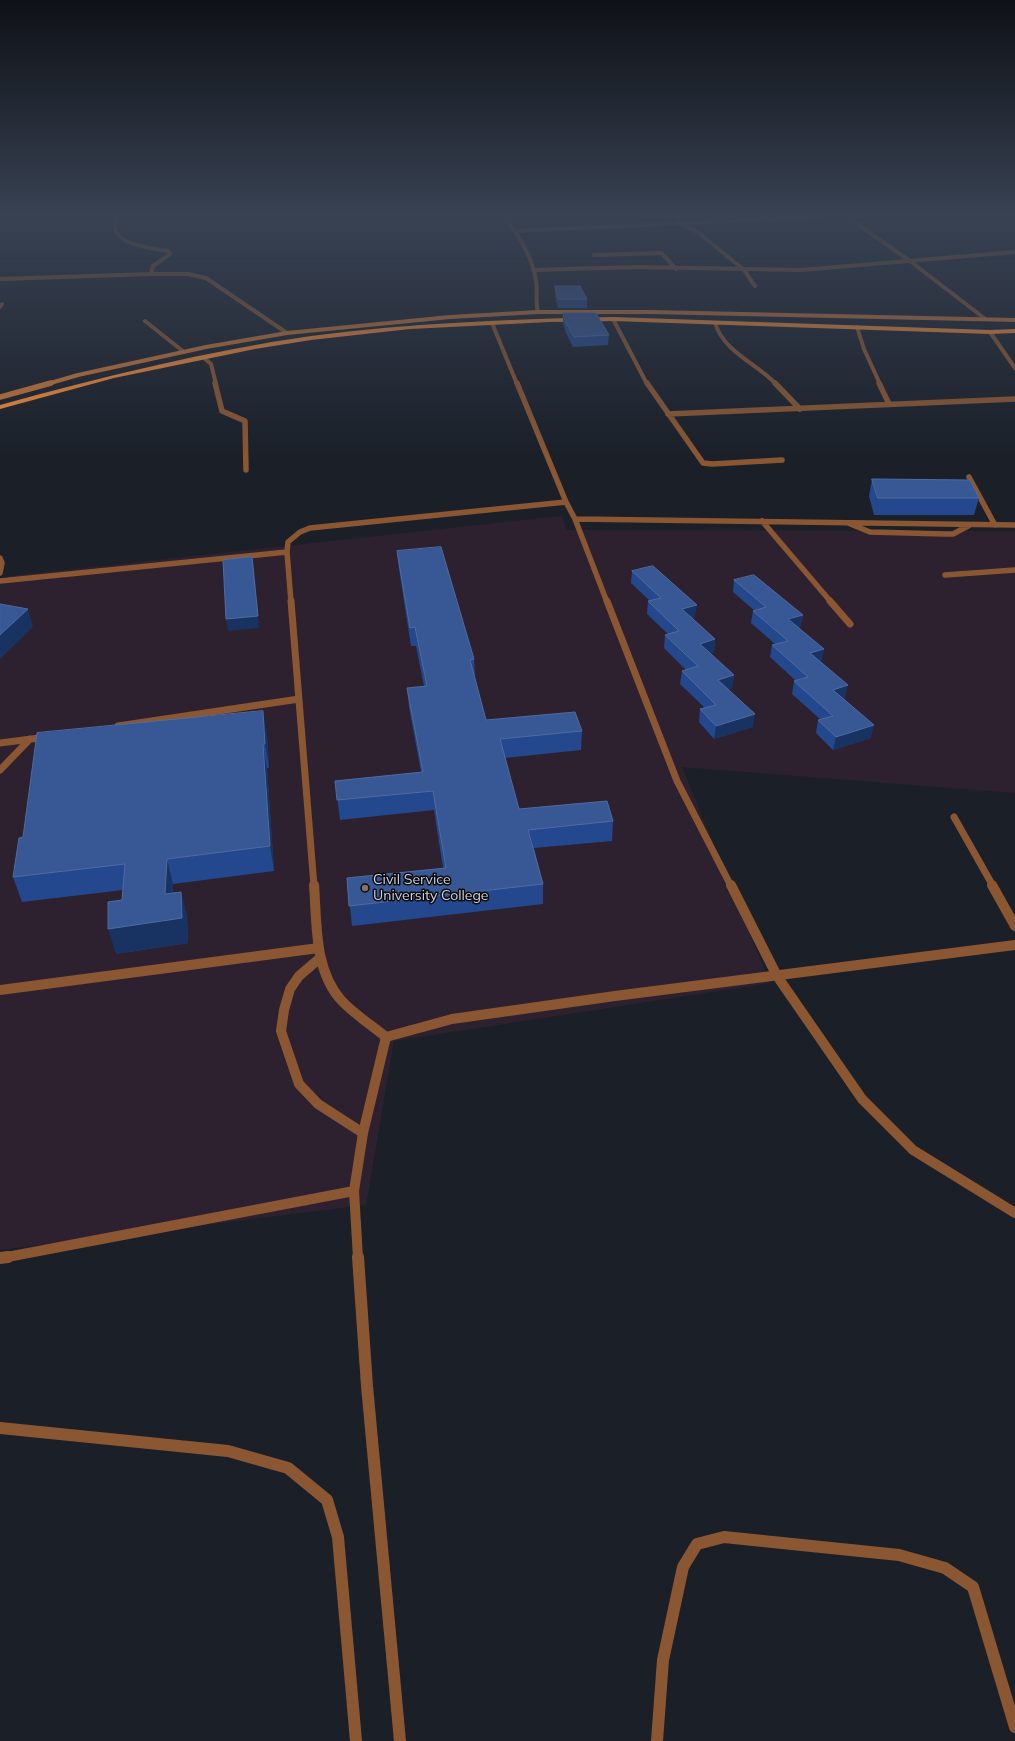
<!DOCTYPE html>
<html>
<head>
<meta charset="utf-8">
<style>
  body { margin:0 }
  canvas { display:block; background:#1a1f28 }
</style>
</head>
<body>
<canvas width="1015" height="1741"></canvas>
<script>
const ctx = document.querySelector('canvas').getContext('2d');
ctx.lineJoin = 'round';
function paint(path, color) { ctx.fillStyle = color; ctx.fill(path, 'evenodd'); }
function stroke(path, color, width, dash) { ctx.strokeStyle = color; ctx.lineWidth = width; ctx.lineCap = dash ? 'butt' : 'round'; ctx.setLineDash(dash || []); ctx.stroke(path); }
function label(font, color, halo, rows, align = 'center') {
  ctx.font = font + ' Mulish,sans-serif'; ctx.lineWidth = 3; ctx.setLineDash([]); ctx.textBaseline = 'middle'; ctx.strokeStyle = halo; ctx.fillStyle = color; for (const [text, x, y, turn = 0] of rows) {
    ctx.save(); ctx.translate(x, y); ctx.rotate((+turn || 0) * Math.PI / 180); ctx.textAlign = isNaN(turn) ? turn : align; if (halo) ctx.strokeText(text, 0, 0); ctx.fillText(text, 0, 0); ctx.restore();
  }
}
paint(new Path2D(`
  M562,516l4,14 449,1v262l-333,-26 88,216 -376,58 -28,164 -366,45v-665l10,-9z`), '#2d212f');
stroke(new Path2D(`
  M492,323l25,61`), '#8a5732', 4);
stroke(new Path2D(`
  M517,383l49,119 9,17 32,83
  M969,477l26,48
  M575,519l440,6
  M762,521l69,81
  M848,523l22,9 75,2h8l17,-9
  M945,575l70,-5
  M0,581l287,-29
  M291,602l-4,-50 1,-10 12,-10 10,-4 256,-26`), '#8a5732', 5.5);
stroke(new Path2D(`
  M291,601l23,285
  M607,601l70,180 54,105
  M830,601l20,23
  M118,726l181,-27
  M0,743l47,-6
  M0,770l30,-31
  M954,817l39,69`), '#8a5732', 7);
stroke(new Path2D(`
  M314,885c3,38 0,85 27,115 13,14 30,25 45,37
  M731,885l46,91 85,123 51,51 102,63
  M992,885l23,41
  M320,958l-21,18 -9,13 -6,21 -3,21 18,53 19,20 45,29
  M0,990l319,-42`), '#8a5732', 10);
stroke(new Path2D(`
  M504,216c14,19 29,41 32,65 2,10 -1,21 2,31
  M676,216l7,8 16,9 45,37 11,16
  M846,216l64,45 74,57
  M1013,216l2,1
  M515,231l324,-15
  M594,255l67,-2c6,4 9,11 15,16
  M533,270l107,-3 161,3 214,-18
  M151,274h37l18,4 81,55
  M0,279l151,-5 2,-8 17,-12 -2,-3c-14,-2 -54,-6 -53,-26 0,-3 2,-6 3,-9
  M0,307l2,-3
  M613,319l34,65
  M145,321l39,31
  M715,323c9,29 41,40 61,61
  M857,327l7,22 16,35
  M990,332l25,36
  M203,357l8,7 5,20`), '#8a5732', 4);
stroke(new Path2D(`
  M215,383l7,28 23,10 1,49
  M647,383l56,80 9,1 70,-4
  M775,383l25,26
  M879,383l10,21
  M668,414l347,-15
  M0,558l2,5 -2,10`), '#8a5732', 5.5);
stroke(new Path2D(`
  M2,1258l352,-67
  M358,1258l-4,-67 9,-58 23,-96 66,-18 163,-23 400,-51`), '#8a5732', 10);
stroke(new Path2D(`
  M358,1257l9,129 33,355
  M0,1258l8,-1
  M0,1428l228,23 60,17 39,32 11,37 18,204
  M657,1741l6,-81 20,-93 14,-23 27,-7 175,18 46,13 28,19 42,140`), '#8a5732', 12);
stroke(new Path2D(`
  M47,384l31,-9 128,-28 81,-14 163,-16 88,-5h113l364,8`), '#c87636', 4);
stroke(new Path2D(`
  M0,397l51,-14`), '#c87636', 5.5);
paint(new Path2D(`
  M613,317l377,13 25,-1v4l-25,1 -377,-13 -63,1 -140,7 -99,11 -56,9 -141,29 -114,31v-4c102,-28 206,-54 311,-69 100,-13 201,-17 302,-19z`), '#f78d36');
paint(new Path2D(`
  M555,286l32,13v9h-29l-3,-12z
  M563,313l46,22 -1,10 -35,2 -7,-14 -3,-10z
  M872,479l23,1 84,18 -5,17h-100l-5,-19z
  M397,551l77,108 1,18 11,43 96,11 -1,19 -76,8 14,51 94,12 -1,20 -78,7 9,36v20l-191,22 -5,-48 96,-10 -9,-58 -94,10 -5,-39 86,-9 -12,-65 -2,-19 17,-2 -8,-40h-5l-12,-77z
  M632,571l63,46 -3,1 23,21 -1,13 -4,1 24,22 -2,13 -4,1 25,38 -39,12 -15,-17 1,-13 5,-1 -25,-24 2,-13 4,-1 -22,-22 1,-13 3,-1 -21,-20 1,-13h2l-19,-18z
  M734,580l69,35 -3,12 -2,1 26,21 -3,13 24,36 -2,1 28,39 -38,12 -17,-17 2,-13h3l-29,-26 2,-13h2l-26,-24 2,-12 3,-1 -24,-21 2,-12h2l-22,-19z
  M267,735l2,33h-2l7,103 -101,13v9l8,-1 6,25 1,26 -72,11 7,-64 -101,12 -9,-25 10,-40z`), '#24488d');
paint(new Path2D(`
  M252,557l2,12 5,59 -31,3 -2,-12z
  M697,605l-2,12 -14,4 1,-12z
  M28,609l5,18 -33,32v-24z
  M803,615l-3,12 -14,4 2,-12z
  M715,639l-1,13 -16,4 2,-12z
  M824,649l-3,13 -13,3 2,-12z
  M734,675l-2,13 -15,4 1,-12z
  M848,685l-3,13 -14,5 2,-13z
  M263,711l4,24 2,33 -4,-24z
  M755,714l-2,13 -39,12 2,-13z
  M874,725l-3,13 -38,12 3,-13z
  M263,744l4,24 7,103 -4,-25z
  M167,859l6,25 -2,35 -6,-25z
  M181,892l6,25 1,26 -72,11 -8,-25z`), '#183261');
const building = new Path2D(`
  M555,286h25l7,13h-28z
  M563,313h33l13,22 -35,2 -8,-14z
  M872,479l98,1 9,18h-101z
  M441,547l33,112 -4,1 16,60 89,-8 7,19 -82,8 19,70 88,-8 6,20 -85,9 15,54 -194,22 -2,-28 99,-10 -13,-77 -96,9 -2,-19 88,-9 -16,-84 20,-2 -12,-59 -5,1 -13,-77z
  M252,557l6,59 -32,3 -3,-59z
  M653,566l44,39 -15,4 33,30 -15,5 34,31 -16,5 37,34 -39,12 -16,-17 16,-4 -34,-34 16,-5 -33,-31 14,-4 -31,-30 13,-3 -29,-27z
  M754,575l49,40 -15,4 36,30 -14,4 38,32 -15,5 41,35 -38,12 -18,-17 15,-4 -39,-35 14,-4 -36,-32 16,-4 -35,-30 13,-4 -32,-27z
  M0,604l28,5 -28,26z
  M263,711l2,33h-2l7,102 -103,13 -2,35 16,-2 1,26 -74,11v-27l14,-2 3,-36 -112,13 6,-39 4,-1 14,-104z`);
paint(building, '#375895');
stroke(building, '#4f6ba0', 1);
const sky = ctx.createLinearGradient(0, 0, 0, 460);
sky.addColorStop(0, '#0e1116');
sky.addColorStop(0.47, '#384253');
sky.addColorStop(1, '#38425300');
ctx.fillStyle = sky;
ctx.fillRect(0, 0, 1015, 460);
for (const [x, y, r, color] of [
  [365,888,4,"#8d6e63"]
]) { const dot = new Path2D(); dot.arc(x, y, r, 0, 2 * Math.PI); ctx.fillStyle = color; ctx.fill(dot); stroke(dot, '#07090d', 1.5); }
label('14px', '#d1d4da', '#07090d', [
  ["Civil Service",373,880],
  ["University College",373,896]
], 'left');
</script>
</body>
</html>
